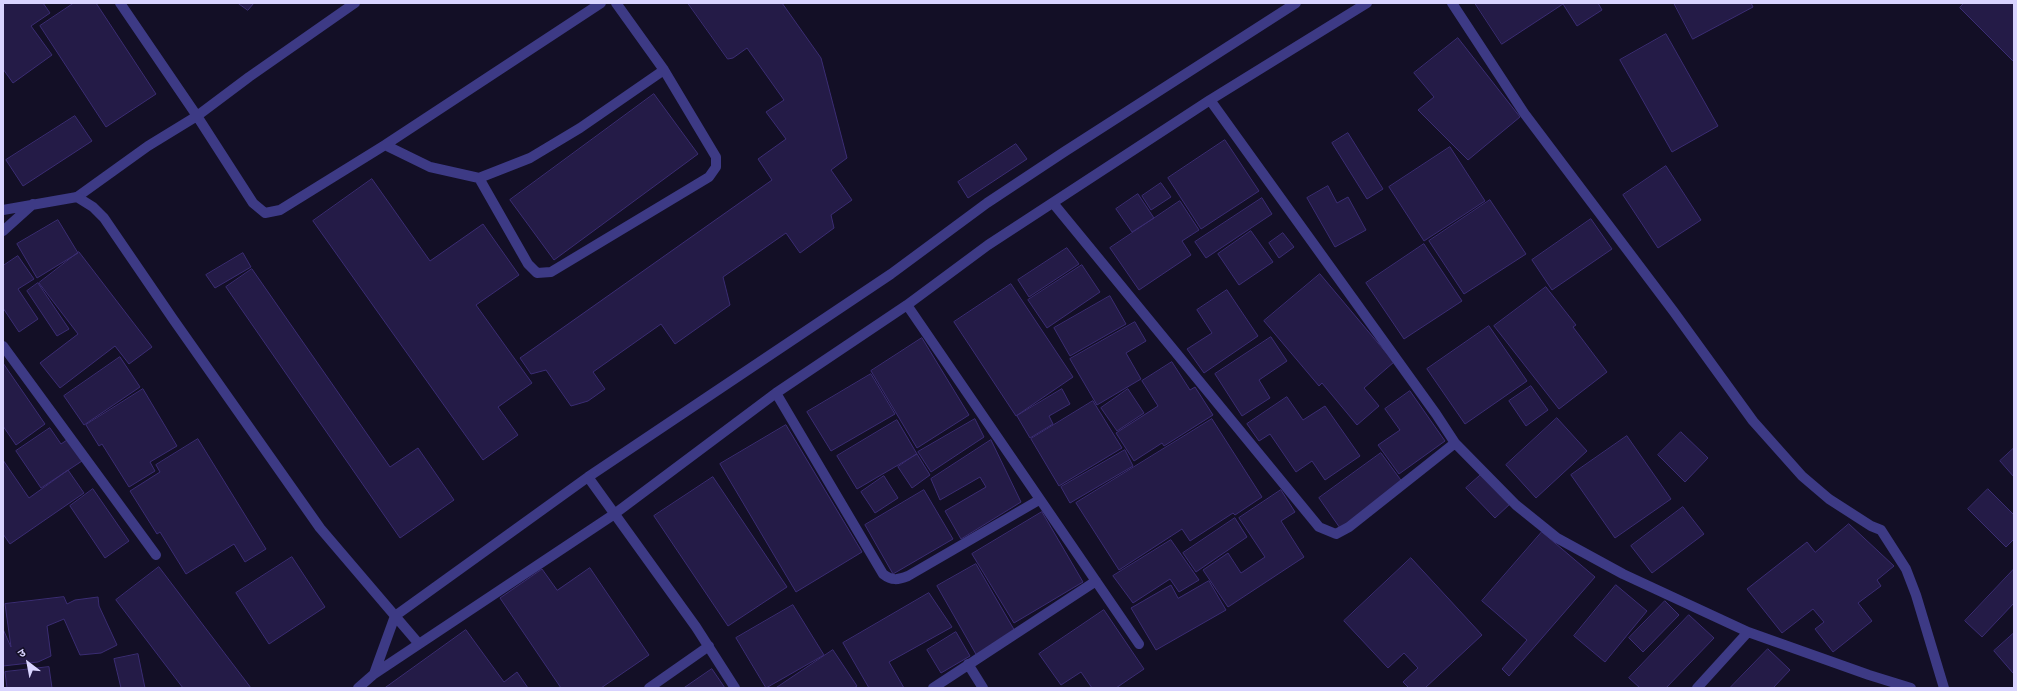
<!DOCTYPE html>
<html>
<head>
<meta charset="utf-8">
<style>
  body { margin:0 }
  #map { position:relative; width:2017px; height:691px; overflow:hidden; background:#130f26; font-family:Helvetica,"Noto Sans Devanagari",sans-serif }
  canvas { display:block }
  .frame { position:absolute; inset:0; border:4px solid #d9d4ff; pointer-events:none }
  .north { position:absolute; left:8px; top:643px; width:40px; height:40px; -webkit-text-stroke:3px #130f26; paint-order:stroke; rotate:328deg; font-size:11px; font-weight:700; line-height:16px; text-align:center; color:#d9d4ff }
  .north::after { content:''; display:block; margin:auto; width:14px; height:18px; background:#d9d4ff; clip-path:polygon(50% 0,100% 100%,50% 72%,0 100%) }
</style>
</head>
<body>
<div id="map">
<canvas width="2017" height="691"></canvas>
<div class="frame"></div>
<div class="north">उ</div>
</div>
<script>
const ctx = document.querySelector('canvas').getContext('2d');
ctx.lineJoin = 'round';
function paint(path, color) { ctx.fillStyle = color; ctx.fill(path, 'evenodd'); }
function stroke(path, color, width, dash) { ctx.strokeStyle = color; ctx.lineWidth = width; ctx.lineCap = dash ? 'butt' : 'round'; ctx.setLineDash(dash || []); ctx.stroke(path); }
const building = new Path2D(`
  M3,3h40l7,10 -19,13 21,29 -39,28 -10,-14z
  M74,3h22l60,91 -50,33 -66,-101z
  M238,3h16l-6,7z
  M688,3h94l39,55 26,100 -16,12 21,30 -21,15 3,13 -34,25 -14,-20 -63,44 7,28 -55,39 -14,-20 -68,48 12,17 -17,12 -17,5 -25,-36 -15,4 -11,-16 252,-178 -14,-21 28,-20 -20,-27 18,-12 -37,-52 -14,10 -5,1z
  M1475,3h123l4,7 -25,16 -14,-22 -61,40z
  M1674,3h77l2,4 -60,32z
  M1964,3h50v59l-54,-54z
  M1666,34l52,92 -46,26 -52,-92z
  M1458,38l62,79 -52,43 -50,-50 16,-13 -20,-24z
  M654,94l44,60 -144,106 -44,-60z
  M75,116l17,25 -69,45 -17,-26z
  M1348,133l35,56 -16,10 -35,-56z
  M1225,140l34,51 -58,38 -33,-51z
  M1016,144l11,15 -59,39 -10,-16z
  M1450,147l35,54 -61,40 -35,-54z
  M1666,166l35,54 -43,28 -35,-53z
  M372,179l58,82 53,-37 36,51 -43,30 56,78 -34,24 20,28 -35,25 -170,-239z
  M1161,183l10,14 -20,13 -9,-14z
  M1328,186l9,17 11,-6 18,33 -31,17 -28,-49z
  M1138,194l16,24 -22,14 -16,-23z
  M1262,198l10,16 -66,44 -11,-16z
  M1490,200l36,54 -62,40 -35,-53z
  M1180,201l19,29 -17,11 9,14 -52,35 -29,-42z
  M1591,219l21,30 -60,41 -20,-30z
  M58,220l20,33 -41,25 -20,-34z
  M1251,231l22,31 -34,23 -21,-31z
  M1283,233l11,14 -15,11 -10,-15z
  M1424,244l38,57 -58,38 -38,-56z
  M1067,248l12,16 -50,33 -11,-17z
  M79,252l73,95 -23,17 -14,-18 -55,42 -20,-25 38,-29 -39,-51z
  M243,253l8,14 -36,21 -9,-13z
  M18,256l16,23 -16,10 20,30 -19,13 -16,-24v-42z
  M1082,265l18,27 -53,36 -19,-28z
  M252,269l138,198 28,-19 36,52 -54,38 -174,-251z
  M1320,274l74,88 -30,26 15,18 -22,19 -35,-42 -3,3 -55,-65z
  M38,283l31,46 -12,7 -30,-45z
  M1011,284l62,93 -57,39 -62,-94z
  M1546,287l30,38 -3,2 34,45 -48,37 -65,-83z
  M1227,290l31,46 -54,37 -17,-24 25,-16 -15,-23z
  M1110,296l16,28 -56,32 -16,-28z
  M1135,322l11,19 -20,12 15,26 -44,26 -27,-46z
  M1489,326l38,55 -62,43 -38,-55z
  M1271,337l16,24 -28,19 11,18 -28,18 -27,-42z
  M922,338l47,77 -52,33 -46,-77z
  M120,357l20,30 -56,38 -20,-29z
  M1172,362l18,28 5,-3 18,28 -49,31 -2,-3 -28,18 -18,-28 42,-27 -16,-25z
  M3,363l42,61 -29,21 -13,-19z
  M871,374l24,40 -64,37 -24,-39z
  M1531,386l17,24 -22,16 -17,-25z
  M143,389l34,57 -27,16 5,9 -26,16 -27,-43 -3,2 -13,-21z
  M1062,389l8,15 -21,12 4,8 -23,14 -13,-22z
  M1128,389l16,24 -27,18 -16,-23z
  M1410,391l35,50 -46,33 -21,-29 22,-15 -15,-21z
  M1287,397l16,23 22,-14 35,50 -35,24 -13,-19 -16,11 -26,-38 -11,7 -12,-17z
  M1093,401l29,47 -63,38 -28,-47z
  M1557,418l30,33 -51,47 -30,-33z
  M975,419l9,18 -53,35 -13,-20z
  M1212,419l50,78 -27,18 -2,-2 -43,28 -8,-12 -63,41 -43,-67z
  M897,420l20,34 -60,35 -20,-33z
  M786,425l76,127 -66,40 -76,-128z
  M50,428l11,16 6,-4 15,21 -41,27 -25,-37z
  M1681,432l27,26 -23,24 -27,-27z
  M1627,436l44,63 -56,39 -44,-63z
  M198,439l68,110 -21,13 -11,-18 -48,30 -26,-42 -3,2 -27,-43 30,-19 -4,-7z
  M991,440l30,62 -60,37 -16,-28 41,-24 -6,-10 -40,23 -9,-21z
  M2014,448v29l-14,-16z
  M1125,450l8,16 -63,37 -9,-16z
  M1381,453l22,30 -63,45 -21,-30z
  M917,454l13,21 -18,13 -14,-21z
  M3,460l26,38 39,-28 16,23 -74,51 -7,-10z
  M1483,473l28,30 -16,15 -29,-30z
  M884,476l14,22 -23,15 -14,-21z
  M713,477l74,110 -59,39 -74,-110z
  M93,489l36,52 -24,17 -35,-52z
  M1988,489l26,26v24l-8,8 -38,-38z
  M924,490l29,49 -60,35 -28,-49z
  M1281,490l14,22 -14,9 23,36 -76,50 -25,-37 25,-17 13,20 24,-16 -26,-39z
  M1683,507l21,27 -52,39 -21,-27z
  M1042,512l41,70 -69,41 -42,-69z
  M1235,518l12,19 -51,35 -13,-19z
  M1849,524l45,42 -17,14 4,6 -23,17 14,18 -39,31 -18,-23 9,-7 -11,-13 -31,24 -35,-44 60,-47 8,10z
  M1542,532l53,45 -86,99 -7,-7 25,-29 -45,-39z
  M1171,540l28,40 -20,12 -9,-13 -37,24 -20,-27z
  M292,557l33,50 -56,37 -33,-51z
  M1411,558l71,77 -57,53h-16l-6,-6 15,-14 -14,-15 -16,15 -44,-47z
  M976,564l40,69 -39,23 -40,-70z
  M159,567l92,121h-68l-67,-88z
  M590,568l59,87 -48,33h-40l-61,-90 42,-29 15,21z
  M2014,569v34l-32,34 -17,-16z
  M1209,581l17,29 -70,40 -25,-42 40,-23 7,13z
  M1616,585l31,26 -42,51 -31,-26z
  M929,593l23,34 -63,35 15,26h-35l-26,-45z
  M64,597l3,7 8,-4 23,-3 1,9 18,39 -16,8 -21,2 -16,-36 -17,7 4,30 -13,6 -35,4v-37l8,18 -6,-43z
  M1665,601l14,14 -36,37 -14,-14z
  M793,605l31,50 -58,33 -30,-50z
  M1104,610l40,59 -28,19h-24l-11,-16 -20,13 -22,-31z
  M1689,615l25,23 -48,50h-26l-11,-10z
  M466,630l38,52 13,-10 11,16h-143z
  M956,632l14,24 -29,17 -14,-23z
  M2014,633v40h-1l-19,-22z
  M1768,649l22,21 -17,18h-43z
  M833,650l24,36 -3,2h-78z
  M138,654l7,34h-24l-7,-29z
  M49,667l3,21h-45l-2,-16z
  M712,669l13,19h-41z`);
paint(building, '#241b47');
stroke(building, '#3b2d73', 1);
stroke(new Path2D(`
  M120,3l77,113 56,87 12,10 15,-3 105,-65 216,-142
  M385,145l45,22 49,11 51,-20 50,-30 84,-58
  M479,178l49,86 9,9 14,-1 158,-95 7,-10v-10l-52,-87 -48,-67
  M77,197l71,-51 49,-30 52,-39 106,-74`), '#3d3a85', 10);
stroke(new Path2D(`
  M1452,3l72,110 150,199 79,109 49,55 27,23 42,27 10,4 25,39 10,26 28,93
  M1210,100l226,314 19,29 61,62 41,33 66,36 125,58 121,43 42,13
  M1053,203l266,324 17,7 13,-7 106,-84
  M3,210l74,-13 16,10 11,11 69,101 147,209 99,116
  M3,231l30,-27
  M907,305l232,339
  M3,346l153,209
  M776,393l107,181c9,7 15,6 25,2l131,-76
  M588,477l108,150 39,61
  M968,664l15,24
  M374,674l21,-58 193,-139 303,-203 96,-71 77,-51 232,-149
  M358,688l16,-14 239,-159 163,-122 131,-88 81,-60 222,-145 157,-97
  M649,688l60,-42
  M933,688l163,-107
  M1697,688l51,-56`), '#3d3a85', 10);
</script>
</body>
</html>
